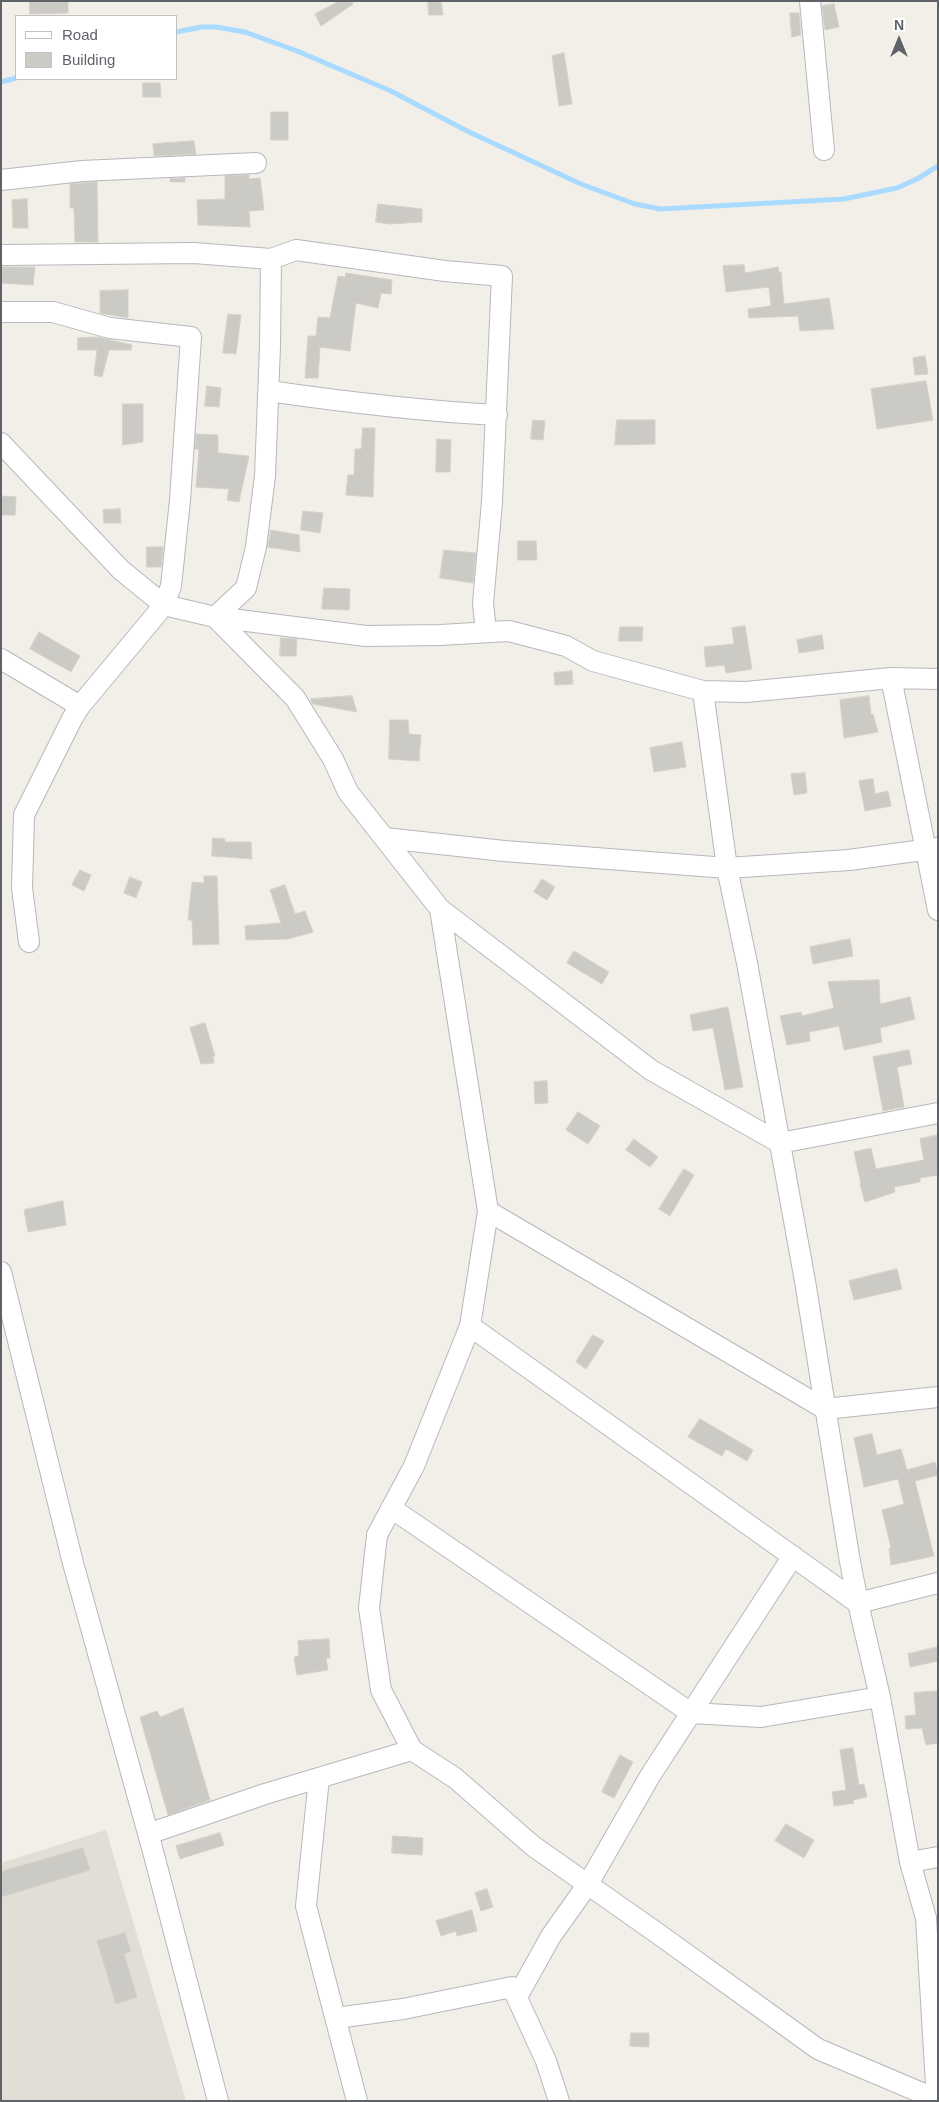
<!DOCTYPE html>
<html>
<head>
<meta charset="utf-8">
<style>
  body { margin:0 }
  #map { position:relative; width:939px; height:2102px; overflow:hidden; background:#f1efe8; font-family:Arial,sans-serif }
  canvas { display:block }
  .frame { position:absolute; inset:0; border:2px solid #5f6368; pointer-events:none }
  .legend { position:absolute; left:15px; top:15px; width:162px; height:65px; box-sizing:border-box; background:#fff; border:1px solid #bfc1c3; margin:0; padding:6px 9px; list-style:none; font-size:15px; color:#5f6368 }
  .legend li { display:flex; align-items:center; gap:10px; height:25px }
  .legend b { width:25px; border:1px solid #bfc1c3 }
  .north { position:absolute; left:874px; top:15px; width:50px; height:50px; -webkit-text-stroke:4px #fff; paint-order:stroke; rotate:0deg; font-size:14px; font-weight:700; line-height:20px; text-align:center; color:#5f6368 }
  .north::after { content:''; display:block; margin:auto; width:18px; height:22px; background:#5f6368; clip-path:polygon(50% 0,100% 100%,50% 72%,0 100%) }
</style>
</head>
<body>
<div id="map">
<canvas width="939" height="2102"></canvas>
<div class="frame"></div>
<ul class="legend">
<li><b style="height:6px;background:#fff"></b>Road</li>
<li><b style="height:14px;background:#cccac5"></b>Building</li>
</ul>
<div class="north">N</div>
</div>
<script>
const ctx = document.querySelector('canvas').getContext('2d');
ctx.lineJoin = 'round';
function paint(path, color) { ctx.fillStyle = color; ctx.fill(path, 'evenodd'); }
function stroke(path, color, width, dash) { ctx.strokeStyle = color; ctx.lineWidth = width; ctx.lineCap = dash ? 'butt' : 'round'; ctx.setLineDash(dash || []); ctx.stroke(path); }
paint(new Path2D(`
  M106,1830l80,271h-185v-238z`), '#e1ded6');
stroke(new Path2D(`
  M176,32l26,-5h14l29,5 52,19 94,40 76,40 114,53 54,20 25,5 184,-10 53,-11 20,-9 21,-13
  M1,82l15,-4`), '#aadaff', 5);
const building = new Path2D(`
  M30,1h38v12l-38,1z
  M340,1h12l1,3 -32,22 -6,-12z
  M428,1l13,1 2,13h-14z
  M834,4l5,23 -14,3 -3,-24z
  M790,13h9l2,22 -9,2z
  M564,53l8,51 -13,2 -7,-50z
  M143,83h17l1,14h-18z
  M271,112h17v28h-17z
  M194,141l2,13 -42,2 -1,-12z
  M249,175v4l11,-1 4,32 -15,1 1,16 -52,-2 -1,-25 28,-1v-23z
  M185,178v4h-15v-3z
  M97,182l1,60h-23l-1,-34h-4v-24z
  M27,199l1,29h-15l-1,-28z
  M378,204l44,5v13l-33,2 -13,-2z
  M744,265l1,8 33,-6 1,5h2l3,32 45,-6 5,31 -34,2 -2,-15 -49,2 -1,-9 23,-3 -2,-19 -43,5 -3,-26z
  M1,267h34l-2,18 -32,-2z
  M346,273l46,7 -1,14 -10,-1 -3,15 -22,-5 -6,48 -30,-4 -2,31h-13l3,-42h8l2,-19 12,1 8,-42 7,1z
  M128,290v28l-28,-5v-22z
  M228,314l13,1 -5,39 -13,-1z
  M78,338l20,-1 34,8 -1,5h-22l-7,27 -8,-2 3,-25h-19z
  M925,356l3,18 -13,1 -2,-17z
  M926,381l7,39 -56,9 -6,-40z
  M207,386l14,2 -2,19 -14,-1z
  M123,404h20v38l-20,3z
  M533,420l12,1 -2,19 -12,-1z
  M617,420h38v24l-40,1z
  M363,428h12l-2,69 -27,-2 2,-20h6l1,-26h6z
  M196,434l22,1v18l31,3 -10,46 -12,-2 2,-11 -33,-2 3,-38h-4z
  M437,439l14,1 -1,32h-14z
  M1,496l15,1 -1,18h-14z
  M120,509l1,14h-17l-1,-13z
  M303,511l20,2 -3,20 -19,-3z
  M271,530l28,5 1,17 -32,-5z
  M518,541h18l1,19h-19z
  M147,547h16l-2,20h-14z
  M444,550l32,3 -3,30 -33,-5z
  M324,588l26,1 -1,21 -27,-1z
  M745,626l7,43 -26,4 -2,-8 -18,2 -2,-20 30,-3 -2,-16z
  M620,627h23l-1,14h-23z
  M39,632l41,24 -9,16 -41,-23z
  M822,635l2,14 -25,4 -2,-13z
  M281,638l16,1 -1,17h-16z
  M572,671l1,13 -18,1 -1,-12z
  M352,696l5,16 -44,-8 -2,-3v-2z
  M869,696l2,19 2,-1 5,18 -34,6 -4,-38z
  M390,720h18l1,14 12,1 -2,26 -30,-2z
  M682,742l4,25 -32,5 -4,-24z
  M805,773l2,20 -13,2 -3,-21z
  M873,779l2,15 13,-3 3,15 -26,5 -6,-30z
  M213,838l12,1v3h26l1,17 -40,-3z
  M80,870l11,5 -7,16 -12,-6z
  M204,876h13l2,68 -26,1 -1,-25h-4l4,-38 12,1z
  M130,877l12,5 -6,16 -12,-5z
  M542,879l13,8 -8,13 -13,-8z
  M285,885l10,29 10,-3 8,21 -25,7 -42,1 -1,-14 36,-3 -11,-33z
  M850,939l3,17 -40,8 -3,-17z
  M574,951l35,21 -7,12 -35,-21z
  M879,980l1,24 30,-7 5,22 -35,9 2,14 -38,8 -5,-24 -30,6 1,9 -23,4 -7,-29 21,-4 1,4 32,-8 -6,-26z
  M728,1007l15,80 -18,3 -12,-62 -20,3 -3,-16z
  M205,1023l10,33h-2l1,7 -13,1 -11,-36z
  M909,1050l3,14 -15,3 7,40 -21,4 -10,-54z
  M547,1081l1,22 -13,1 -1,-22z
  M578,1112l22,14 -12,18 -22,-14z
  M938,1135v40l-18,3v4l-26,5 1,5 -30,10 -5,-18h1l-7,-32 17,-4 5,21 48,-9 -4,-21z
  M634,1139l24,18 -8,10 -24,-17z
  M684,1169l10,6 -24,41 -11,-7z
  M63,1201l3,24 -38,7 -4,-22z
  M897,1269l5,20 -48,11 -5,-19z
  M593,1335l11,6 -18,28 -10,-7z
  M700,1419l53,31 -6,11 -21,-12 -4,7 -34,-19z
  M872,1434l5,21 24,-6 6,21 28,-8 3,13 -23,6 19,75 -43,9 -2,-17h2l-9,-38 22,-6 -6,-25 -34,8 -10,-49z
  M329,1639l1,19h-4l2,12 -31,5 -3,-18 5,-1 -1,-15z
  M938,1647v14l-28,6 -2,-13z
  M938,1691v52l-12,2 -4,-17 -16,1 -1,-13 11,-1 -2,-22z
  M183,1708l27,92 -42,15 -28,-98 17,-6 3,6z
  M853,1748l6,37 5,-1 3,13 -14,3 1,3 -20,3 -2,-14 14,-2 -6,-40z
  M620,1755l13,7 -19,36 -12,-6z
  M786,1824l28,16 -10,18 -29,-17z
  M220,1833l4,12 -44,14 -4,-13z
  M393,1836l30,2 -1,17 -30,-2z
  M83,1848l7,22 -89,27v-25z
  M487,1889l6,18 -12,4 -6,-18z
  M472,1910l5,21 -20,5 -1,-5 -15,5 -5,-15z
  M125,1933l6,18 -7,3 13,43 -21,7 -19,-63z
  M631,2033h18v14l-19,-1z`);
paint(building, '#cccac5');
stroke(building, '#d6d1c6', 1);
const minor = new Path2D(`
  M810,1l14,149
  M1,180l81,-9 174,-8
  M1,255l193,-2 77,6 25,-9 149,21 57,5 -10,226 -9,101 3,29
  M1,312h52l57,16 81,9 -11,163 -9,86 -7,19 -84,101 -8,13 -48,96 -2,73 7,54
  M269,391c76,11 151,20 228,24
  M1,443l120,127 43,35 51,12 80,81 38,61 15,33 92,117 48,302 -18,115 -56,140 -37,69 -8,73 12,82 31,60 43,28 78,68 124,87 161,116 118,50
  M215,617l151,19 74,-1 69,-4 57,15 27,15 110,30 43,1 145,-14 47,1
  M215,617l31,-29 10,-41 9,-71 5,-130 1,-87
  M1,659l79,47
  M891,678l47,232
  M703,691l24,177 20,95 58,318 44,275 9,47 22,94 30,165 16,56 11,183
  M385,838l119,13 223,17 122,-8 89,-12
  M440,909l211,161 129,73 158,-30
  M488,1211l337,198 113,-12
  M1,1272l72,291 81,292 64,246
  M470,1326l388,277 80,-20
  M391,1508l300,205 70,4 119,-20
  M319,1778l-13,128 51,195
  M148,1834l117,-40 147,-44
  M910,1862l28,-5
  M517,1997l34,-61 37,-52 62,-108 143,-220
  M336,2018l67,-9 109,-22 34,74 13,40`);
stroke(minor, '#b5b8bc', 22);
stroke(minor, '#fff', 20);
</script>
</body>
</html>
